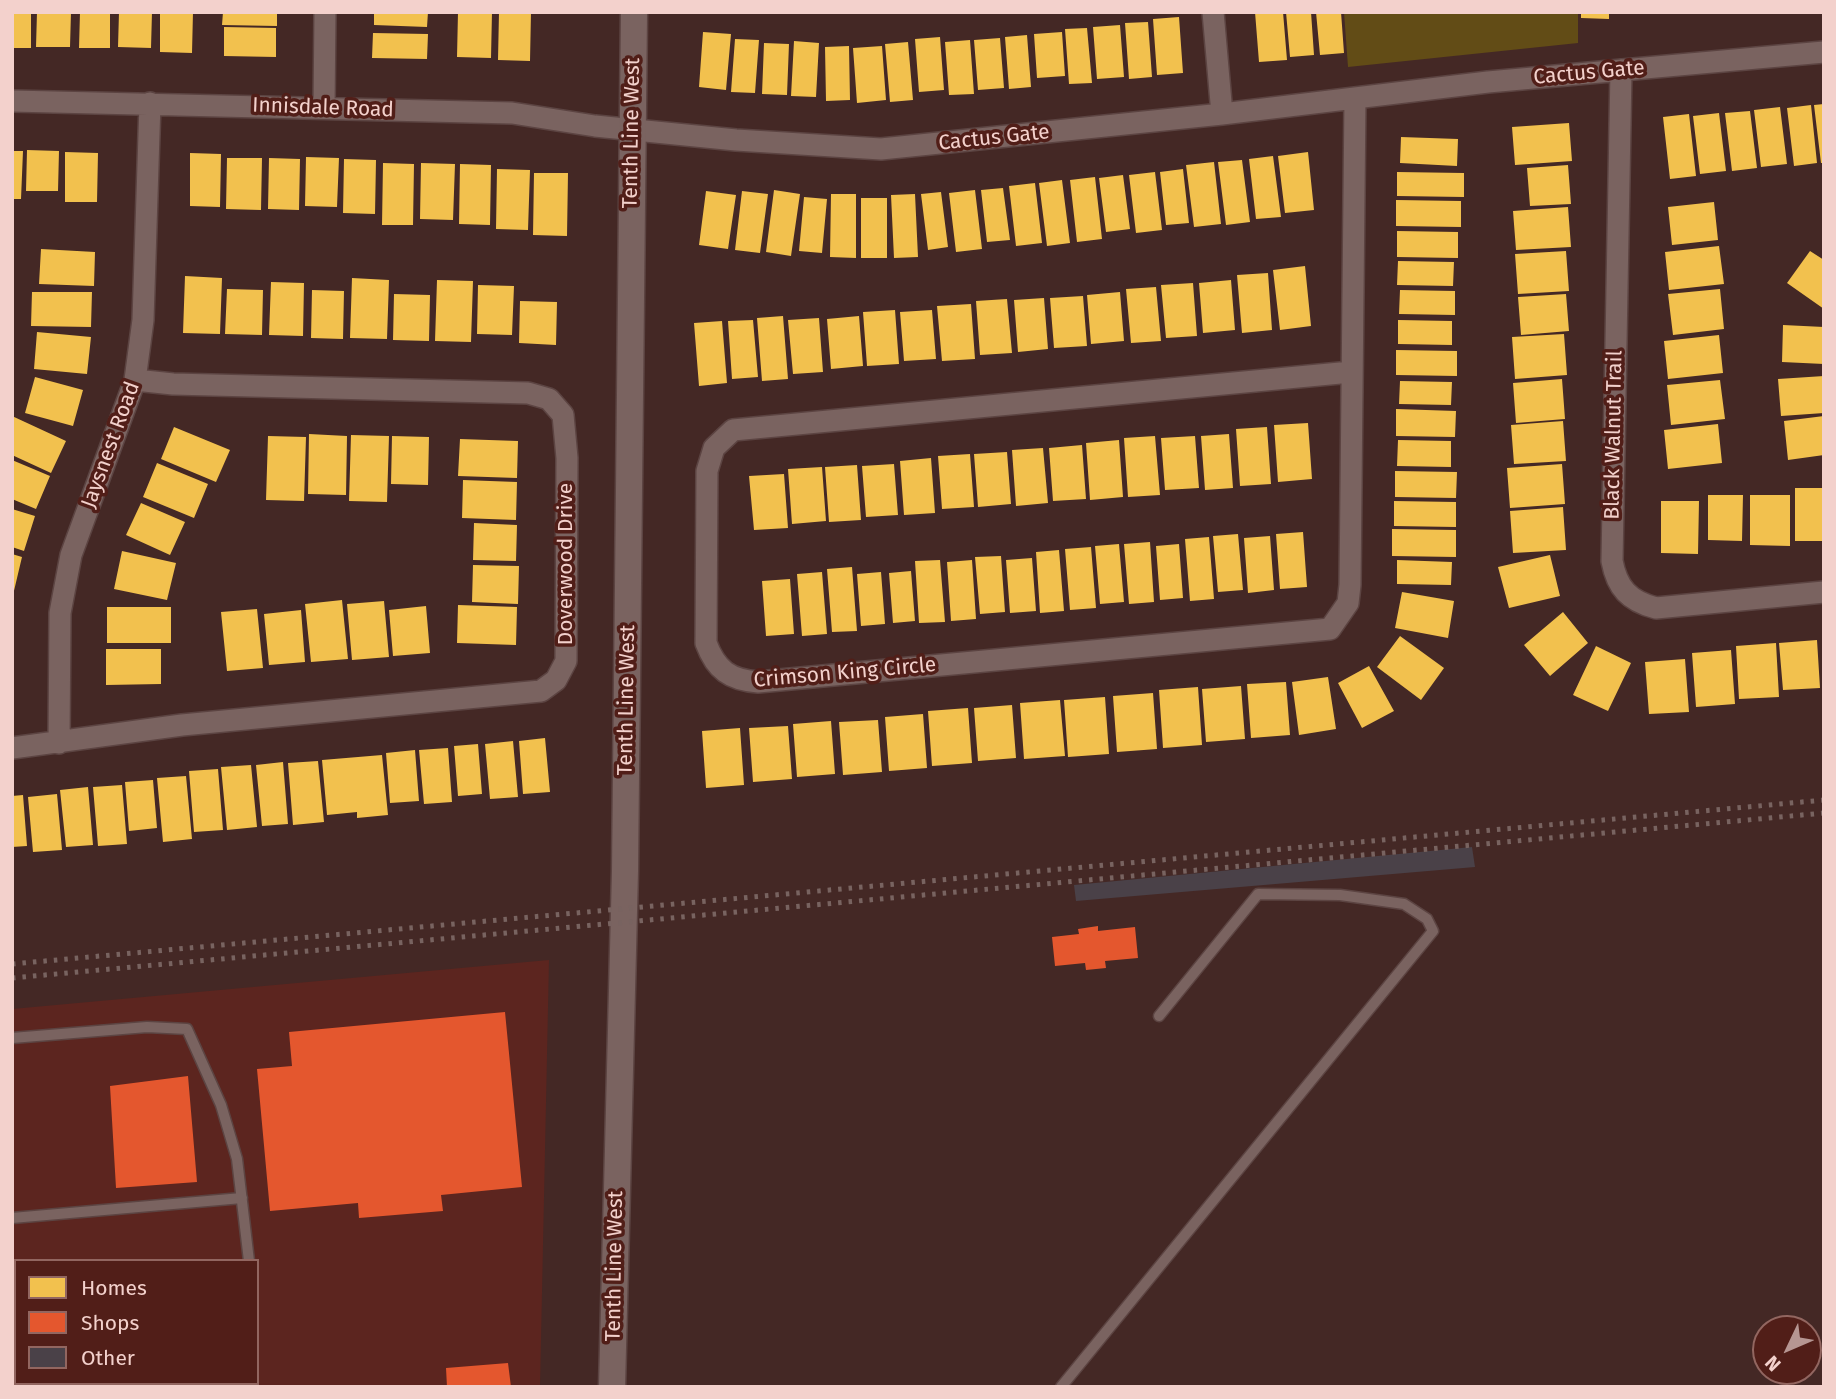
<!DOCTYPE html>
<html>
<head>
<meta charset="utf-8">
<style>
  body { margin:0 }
  #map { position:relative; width:1836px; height:1399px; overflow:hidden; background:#442825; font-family:"Fira Sans",sans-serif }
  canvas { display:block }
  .frame { position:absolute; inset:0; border:14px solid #f3d1cc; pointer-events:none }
  .legend { position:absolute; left:14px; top:1259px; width:245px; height:126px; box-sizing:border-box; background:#511e18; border:2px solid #926660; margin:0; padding:9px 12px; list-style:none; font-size:21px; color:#f3d1cc }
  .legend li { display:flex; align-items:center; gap:14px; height:35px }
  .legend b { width:35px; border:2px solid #926660 }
  .north { position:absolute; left:1752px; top:1315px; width:70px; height:70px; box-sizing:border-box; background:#511e18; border:2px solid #926660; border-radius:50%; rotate:226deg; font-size:19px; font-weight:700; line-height:28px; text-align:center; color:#f3d1cc }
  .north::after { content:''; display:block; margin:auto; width:24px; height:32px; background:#b69692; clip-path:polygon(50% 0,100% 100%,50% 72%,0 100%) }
</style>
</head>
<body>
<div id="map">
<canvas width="1836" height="1399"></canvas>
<div class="frame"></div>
<ul class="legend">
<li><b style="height:19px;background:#f2c14e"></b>Homes</li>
<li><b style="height:19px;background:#e4572e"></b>Shops</li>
<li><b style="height:19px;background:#4a4148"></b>Other</li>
</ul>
<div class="north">N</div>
</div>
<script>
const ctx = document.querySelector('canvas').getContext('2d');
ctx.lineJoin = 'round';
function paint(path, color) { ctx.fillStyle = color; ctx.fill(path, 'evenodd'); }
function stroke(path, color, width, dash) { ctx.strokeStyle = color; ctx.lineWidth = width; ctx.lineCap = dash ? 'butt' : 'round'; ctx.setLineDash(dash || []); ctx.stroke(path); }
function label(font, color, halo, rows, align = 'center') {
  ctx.font = font + ' "Fira Sans",sans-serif'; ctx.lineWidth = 7; ctx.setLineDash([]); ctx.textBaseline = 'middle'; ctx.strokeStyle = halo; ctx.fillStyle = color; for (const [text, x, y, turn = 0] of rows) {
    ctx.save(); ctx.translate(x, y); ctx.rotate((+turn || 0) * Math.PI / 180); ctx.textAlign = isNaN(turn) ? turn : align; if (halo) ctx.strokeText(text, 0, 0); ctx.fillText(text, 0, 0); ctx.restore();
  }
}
paint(new Path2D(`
  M549,960l-9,427h-528v-378zM16,1261h241v122h-241z`), '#5c251f');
paint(new Path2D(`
  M1344,12h234v31l-230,24z`), '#624c16');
paint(new Path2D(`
  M12,12h19v36h-19z
  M37,12h34l-1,35h-34z
  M80,12h30v36h-31z
  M119,12h33l-1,36 -33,-1z
  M160,12h33l-1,41 -32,-1z
  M223,12h54v14l-55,-1z
  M374,12h54l-1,15 -53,-2z
  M458,12h34l-1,46 -34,-1z
  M499,12h32l-1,49 -32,-1z
  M1255,12h28l4,48 -28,2z
  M1286,12h25l3,43 -24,2z
  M1316,12h25l3,41 -24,2z
  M1581,12h28v7l-28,-1z
  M1179,17l4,56 -26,2 -4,-56z
  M1148,22l4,55 -23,2 -4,-56z
  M1120,25l4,52 -27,2 -4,-52z
  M224,27l52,1v29l-52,-1z
  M1087,28l5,55 -23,1 -4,-55z
  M703,32l28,2 -5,56 -27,-3z
  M1062,32l3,44 -28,2 -3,-44z
  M373,33l55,1 -1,25 -55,-1z
  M1027,35l4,52 -22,2 -4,-52z
  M940,37l4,53 -25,2 -4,-53z
  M1000,38l4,50 -26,2 -4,-50z
  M735,39l24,1 -4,53 -24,-1z
  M970,40l4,54 -25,1 -4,-53z
  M794,41l25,2 -3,54 -25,-1z
  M908,42l5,58 -23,2 -5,-58z
  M764,43l25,1 -2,51 -25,-1z
  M849,46l1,54 -24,1 -1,-54z
  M882,46l4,54 -29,3 -4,-55z
  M1824,104v59h-3l-7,-58z
  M1811,105l6,58 -23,3 -7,-58z
  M1780,107l7,57 -26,3 -7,-57z
  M1750,111l7,57 -25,3 -7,-58z
  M1719,113l7,58 -26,3 -7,-58z
  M1689,114l7,62 -26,3 -7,-62z
  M1569,123l3,38 -57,4 -3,-38z
  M1401,137l57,2 -1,27 -57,-3z
  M27,150l32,1 -1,40h-32z
  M12,151h11l-2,48h-9z
  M65,152l33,1 -1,49h-32z
  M1308,152l6,58 -29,3 -7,-57z
  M190,153l31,1 -1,53 -30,-1z
  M1273,156l8,61 -25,2 -7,-60z
  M306,157l33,1 -2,49 -32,-1z
  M227,158h35l-1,52 -35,-1z
  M269,158l31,1 -1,51 -31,-1z
  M344,159l32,1 -1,54 -32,-1z
  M1242,160l8,62 -24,3 -8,-63z
  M1214,162l7,62 -27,3 -8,-62z
  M383,163l31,1 -1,61h-31z
  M421,163l34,1 -2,56 -33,-1z
  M460,164l31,1 -1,60 -31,-1z
  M1568,165l3,39 -41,2 -3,-38z
  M497,169l33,1 -2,60 -32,-1z
  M1183,169l6,54 -23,2 -6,-53z
  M1155,172l7,58 -26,3 -7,-58z
  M1397,172l67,1v24l-67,-1z
  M534,173h34l-1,63 -34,-1z
  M1123,175l7,54 -24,3 -7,-54z
  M1095,177l7,62 -25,3 -7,-62z
  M1062,180l8,63 -23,3 -8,-63z
  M1035,183l7,60 -26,3 -7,-60z
  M1003,188l7,52 -23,2 -6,-52z
  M774,190l26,4 -9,62 -25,-4z
  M975,190l7,59 -26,3 -7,-59z
  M706,191l30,4 -8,54 -29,-4z
  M742,191l26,3 -8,59 -25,-3z
  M941,192l7,55 -20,3 -7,-56z
  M831,194h25v64l-26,-1z
  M915,194l3,63 -24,1 -3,-63z
  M804,197l23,2 -5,54 -23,-2z
  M861,198h26v60h-26z
  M1396,200l65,1v26l-65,-1z
  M1714,202l4,38 -46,5 -4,-38z
  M1568,207l3,40 -55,3 -3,-39z
  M1397,231l61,1v26l-61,-1z
  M1719,246l5,38 -55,6 -4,-38z
  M41,249l54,3 -1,34 -55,-2z
  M1566,251l3,40 -51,3 -3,-40z
  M1810,251l14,9v49l-37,-26z
  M1398,261l56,1 -1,24 -56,-1z
  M1305,266l6,60 -31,4 -7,-60z
  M1268,273l4,57 -30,3 -5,-58z
  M185,276l37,2 -2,56 -37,-1z
  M352,278l37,2 -2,59 -37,-1z
  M437,280l36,1 -2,61 -36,-1z
  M1231,280l4,50 -32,3 -4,-50z
  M271,282l33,1 -1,53 -34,-1z
  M1193,283l4,53 -31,2 -5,-53z
  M478,285l36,1 -2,49 -35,-1z
  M1156,287l5,54 -30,2 -5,-54z
  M227,289l36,1 -1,45 -37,-1z
  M1720,289l4,40 -51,6 -5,-41z
  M312,290l32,1 -1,48 -32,-1z
  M1400,290l55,1v24l-56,-1z
  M32,292h60l-1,35 -60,-1z
  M1120,292l4,49 -33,3 -4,-49z
  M394,294l36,1 -1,46 -36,-1z
  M1566,294l3,37 -48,4 -3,-38z
  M1083,296l4,50 -33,2 -4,-50z
  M1044,298l4,51 -30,3 -4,-52z
  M1007,299l5,54 -32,2 -4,-54z
  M520,301l37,1 -1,43 -37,-2z
  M971,304l4,55 -33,2 -5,-55z
  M895,310l4,54 -32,2 -4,-54z
  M932,310l4,49 -32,2 -4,-49z
  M783,316l5,63 -26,2 -5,-63z
  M859,316l4,50 -32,3 -4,-50z
  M819,318l4,54 -30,2 -5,-54z
  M753,320l5,57 -26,2 -4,-58z
  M1398,320l54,1v24l-54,-1z
  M722,321l5,62 -28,3 -5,-63z
  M1783,325l41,2v37l-42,-2z
  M37,332l54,5 -4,37 -53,-5z
  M1564,334l3,41 -52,4 -3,-42z
  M1719,335l4,38 -55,6 -4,-38z
  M1396,350l61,1v25l-61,-1z
  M1824,376v37l-43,3 -3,-37z
  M35,377l48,13 -10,36 -48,-13z
  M1562,379l3,40 -49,4 -3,-40z
  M1720,380l5,39 -54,6 -4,-40z
  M1400,381l52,1 -1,23 -52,-1z
  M1396,409l60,2 -1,26 -59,-1z
  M12,416l54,25 -15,32 -39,-18z
  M1824,416v39l-36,5 -4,-39z
  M1563,421l3,40 -52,3 -3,-39z
  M1308,423l4,56 -34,3 -4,-57z
  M1718,424l4,39 -54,6 -4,-39z
  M174,427l56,23 -14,32 -55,-23z
  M1267,427l4,57 -31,2 -4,-57z
  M309,434l38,2 -1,59 -38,-1z
  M1229,434l4,54 -28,2 -4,-54z
  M351,435l38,1 -2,66 -38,-1z
  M268,436l38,1 -2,64 -38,-1z
  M392,436l37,1 -1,48 -37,-1z
  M1155,436l5,59 -32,2 -4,-59z
  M1195,436l4,52 -34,2 -4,-52z
  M460,439l58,2 -1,37 -59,-2z
  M1119,440l4,57 -33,3 -4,-57z
  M1398,440l53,1v26l-54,-1z
  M1082,445l4,54 -33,2 -4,-53z
  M1043,448l5,55 -32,3 -4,-56z
  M1007,452l4,52 -33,3 -4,-53z
  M970,454l4,53 -32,2 -4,-53z
  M931,458l4,55 -31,2 -4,-54z
  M12,460l38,16 -14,33 -24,-10z
  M157,463l51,21 -14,34 -51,-21z
  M894,464l4,51 -32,2 -4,-51z
  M1562,464l3,40 -55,4 -3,-40z
  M857,465l4,55 -32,2 -4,-55z
  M822,467l4,54 -34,3 -4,-55z
  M1395,471l62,1 -1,26 -61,-1z
  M784,474l4,54 -34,2 -5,-54z
  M463,480l54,2 -1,38 -54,-2z
  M1795,488h29v53h-29z
  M1708,495h35l-1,46 -34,-1z
  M1750,495h40v51l-40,-1z
  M1394,501l62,1v25l-62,-1z
  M1661,501h38l-1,53 -37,-1z
  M141,503l44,19 -15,33 -44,-20z
  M1563,507l3,43 -53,3 -3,-42z
  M12,509l23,7 -11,35 -12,-4z
  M474,523l43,2 -1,36 -43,-1z
  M1392,529l64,1v27l-64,-1z
  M1303,532l4,55 -27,2 -4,-55z
  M1238,534l5,56 -25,2 -5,-56z
  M1270,536l4,54 -26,3 -4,-55z
  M1209,537l5,62 -24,2 -5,-62z
  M1150,542l4,60 -25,2 -5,-60z
  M1119,544l5,58 -24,2 -5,-58z
  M1179,544l4,54 -23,2 -4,-54z
  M1091,547l5,61 -26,2 -5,-61z
  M1059,550l5,61 -24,2 -4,-61z
  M122,551l54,12 -9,37 -53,-11z
  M12,554l10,3 -9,38h-1z
  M1550,555l10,41 -51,12 -11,-41z
  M1001,556l4,56 -25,2 -5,-57z
  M1032,558l4,53 -26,2 -4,-53z
  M940,560l5,62 -26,1 -4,-62z
  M972,560l4,59 -25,2 -4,-59z
  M1397,560l55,2 -1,23 -54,-1z
  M473,565l46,1 -1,38 -46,-2z
  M852,567l5,64 -25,1 -5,-63z
  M911,571l4,50 -22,2 -4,-50z
  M822,572l5,62 -25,2 -5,-62z
  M881,572l4,52 -24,2 -4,-52z
  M790,579l4,55 -28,2 -4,-55z
  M1402,592l52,9 -6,37 -53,-10z
  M342,600l6,59 -37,3 -6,-58z
  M384,601l5,56 -37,3 -5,-56z
  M458,605l59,2 -1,38 -59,-2z
  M426,606l4,47 -37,3 -4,-46z
  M107,607h64v36h-64z
  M257,609l6,59 -36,3 -6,-59z
  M301,610l4,52 -36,3 -5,-51z
  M1563,612l25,31 -38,33 -26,-31z
  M1400,636l44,32 -23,32 -44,-33z
  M1817,640l3,48 -37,2 -4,-47z
  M1776,643l3,54 -40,2 -3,-53z
  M1596,646l35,17 -23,48 -35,-16z
  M106,649h55v35l-55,1z
  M1731,650l4,54 -39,3 -4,-54z
  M1685,659l4,53 -40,2 -4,-52z
  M1369,666l25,45 -32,17 -24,-45z
  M1328,677l8,52 -37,6 -7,-53z
  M1286,682l4,53 -39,3 -4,-54z
  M1241,686l4,53 -39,3 -4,-53z
  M1198,687l4,58 -39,3 -4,-58z
  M1153,693l4,56 -40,3 -4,-56z
  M1105,697l4,57 -41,3 -4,-57z
  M1060,700l5,56 -41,3 -4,-56z
  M1012,705l4,53 -38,3 -4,-53z
  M968,708l4,55 -40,3 -4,-55z
  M923,714l4,54 -38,3 -4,-54z
  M878,720l4,52 -39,3 -4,-53z
  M831,721l4,53 -38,3 -4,-53z
  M788,726l4,53 -39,3 -4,-54z
  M740,728l4,57 -38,3 -4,-57z
  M545,738l5,54 -27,2 -4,-53z
  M513,741l5,56 -28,2 -5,-55z
  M478,744l4,50 -24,2 -4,-50z
  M448,748l4,54 -28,2 -5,-54z
  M415,750l4,51 -29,2 -4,-50z
  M382,755l6,60 -31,3v-6l-30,3 -5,-55z
  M318,761l6,61 -31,3 -5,-62z
  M283,762l5,62 -26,2 -6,-61z
  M251,765l6,62 -30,3 -6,-63z
  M218,769l5,61 -29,2 -5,-61z
  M186,776l6,63 -29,3 -6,-64z
  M153,780l4,48 -28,3 -4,-49z
  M122,785l5,59 -29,2 -5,-59z
  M88,787l5,58 -27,2 -6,-57z
  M57,794l5,56 -29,2 -5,-55z
  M23,795l4,51 -15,1v-51z`), '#f2c14e');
paint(new Path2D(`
  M1098,926v5l37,-4 3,31 -33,3 1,7 -20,2 -1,-7 -30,3 -3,-29 27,-3 -1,-5z
  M505,1012l17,175 -81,8 2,16 -84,7 -1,-15 -88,8 -13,-142 35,-3 -3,-34z
  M188,1076l9,106 -81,6 -6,-102z
  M508,1363l3,24h-64l-1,-19z
  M12,1368h4v15h78v4h-82z
  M135,1383h51v4h-50z`), '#e4572e');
paint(new Path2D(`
  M1472,847l3,20 -399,34 -2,-16z`), '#4a4148');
const service = new Path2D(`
  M12,1038l135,-11 40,2 34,76 16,54 12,102
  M12,1218l230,-20
  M12,1327h4
  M1061,1387l372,-456 -6,-12 -23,-15 -64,-9 -82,-1 -99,122`);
const minor = new Path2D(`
  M1213,12l9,102
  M1621,70l-9,491c5,27 17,40 44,47l168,-16
  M12,101l500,12 83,13 141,14 145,9 341,-35 266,-32 336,-30
  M324,108l1,-96
  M1351,372l-618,58 -19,18 -7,23 -1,172c10,27 24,37 52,39l572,-53 18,-26 2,-18 5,-487
  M59,743l1,-130 11,-58 64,-175 8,-60 7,-217
  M12,748l170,-23 359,-34 15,-11 10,-19 1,-203 -4,-43 -14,-16 -21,-6 -355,-9 -38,-4`);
const tertiary = new Path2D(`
  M612,1387l13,-516 9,-859`);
stroke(service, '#5c4442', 13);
stroke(minor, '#5c4442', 24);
stroke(tertiary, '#5c4442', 29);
stroke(service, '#7a6360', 10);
stroke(minor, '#7a6360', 21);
stroke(tertiary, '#7a6360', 26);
stroke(new Path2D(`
  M12,964l1812,-164
  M12,978l1812,-165`), '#786360', 5, [3.5, 7]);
label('21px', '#f3d1cc', '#511e18', [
  ["Cactus Gate",1589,73,-5],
  ["Innisdale Road",323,108,2],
  ["Tenth Line West",632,133,-89],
  ["Cactus Gate",994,138,-6],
  ["Black Walnut Trail",1614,435,-89],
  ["Jaysnest Road",111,445,-70],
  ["Doverwood Drive",566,564,-90],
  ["Crimson King Circle",845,673,-5],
  ["Tenth Line West",627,700,-89],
  ["Tenth Line West",615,1266,-89]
]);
</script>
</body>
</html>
